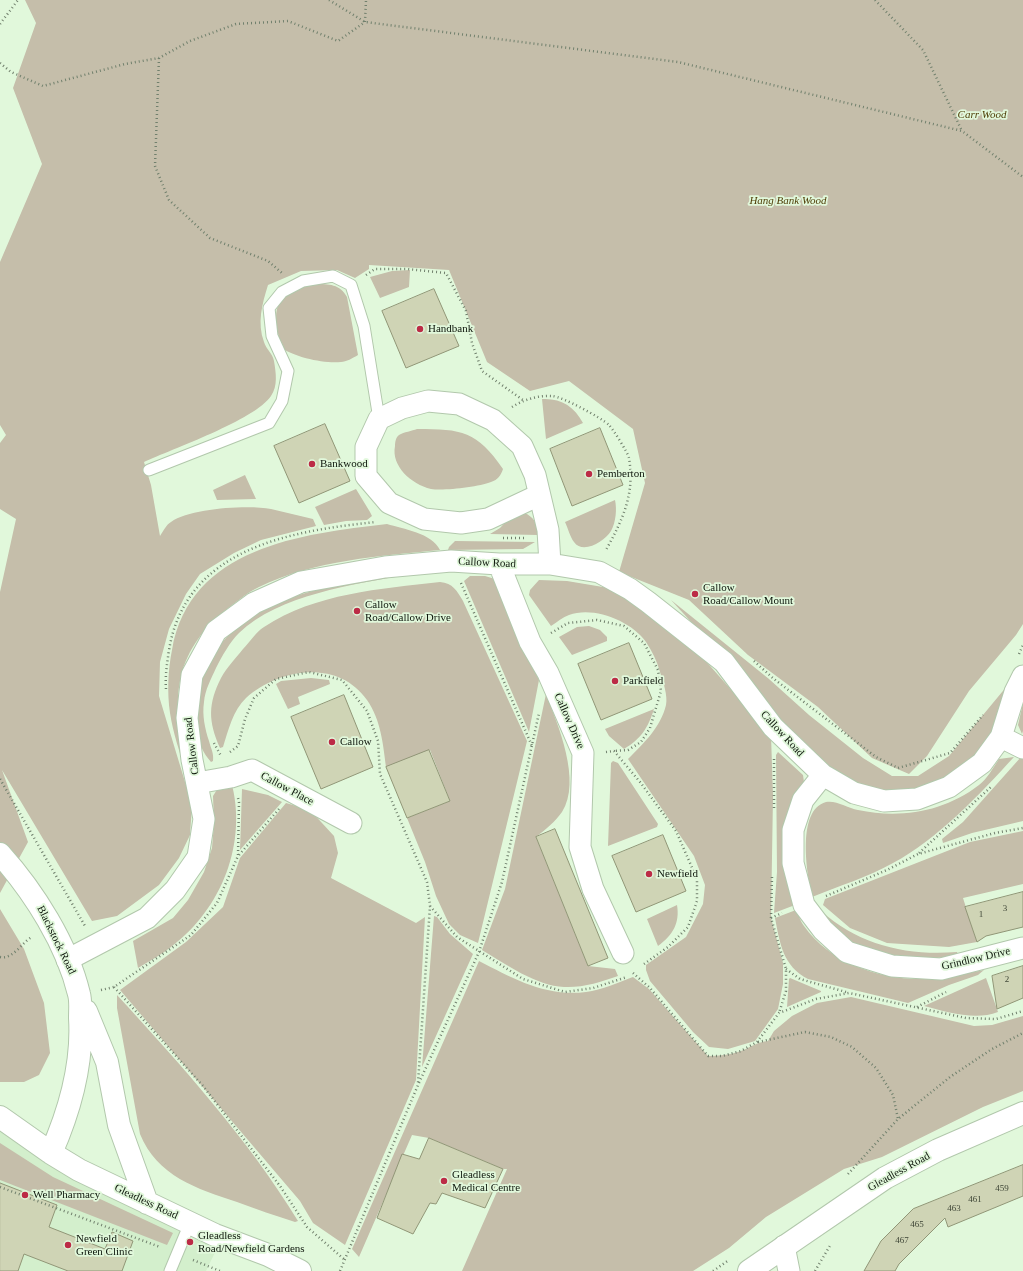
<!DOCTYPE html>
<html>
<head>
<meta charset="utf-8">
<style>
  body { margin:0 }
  canvas { display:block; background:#e1f8db }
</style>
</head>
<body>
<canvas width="1023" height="1271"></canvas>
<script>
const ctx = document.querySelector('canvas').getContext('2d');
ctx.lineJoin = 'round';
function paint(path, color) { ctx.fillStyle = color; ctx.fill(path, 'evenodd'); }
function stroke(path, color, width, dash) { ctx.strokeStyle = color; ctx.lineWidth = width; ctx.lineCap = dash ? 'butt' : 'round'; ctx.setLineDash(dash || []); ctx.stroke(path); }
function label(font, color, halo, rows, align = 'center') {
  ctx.font = font + ' "Times New Roman",serif'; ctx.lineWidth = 3.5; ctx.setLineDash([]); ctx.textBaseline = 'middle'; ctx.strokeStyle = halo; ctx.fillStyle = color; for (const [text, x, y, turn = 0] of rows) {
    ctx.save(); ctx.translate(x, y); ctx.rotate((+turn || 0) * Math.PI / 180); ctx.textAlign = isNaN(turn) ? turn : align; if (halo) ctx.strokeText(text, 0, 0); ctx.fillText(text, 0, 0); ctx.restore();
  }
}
paint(new Path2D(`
  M0,1117l222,121 -16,33h-206z`), '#d3efcc');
paint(new Path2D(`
  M25,0h998v624l-7,11 -47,56 -42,65 -18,18 -37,-16 -54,-51 -70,-52 -59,-55 -70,-28 26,-89 -12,-54 -64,-48 -39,10 -43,-29 -38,-92 -80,-5v4l-14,9 -18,-8 -36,1 -33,14c-6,19 -11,38 -4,57 2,7 9,12 10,19 2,12 4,25 -3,35 -16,24 -99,53 -127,66l7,23 9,51c4,-6 6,-11 11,-14 20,-14 77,-17 100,-13 14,3 28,7 42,10l3,7 -55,14 -27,13 -34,21 -14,20 -17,35 -9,33 -1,34 33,109 -2,30 -11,23 -20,27 -42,31 -25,5 -90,-151 26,72 -28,51v-301l16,-73 -16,-10v-66l6,-8 -6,-10v-163l42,-98 -29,-76 23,-65z
  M410,270l-1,17 -29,11 -10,-21 22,-6z
  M315,284c14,0 25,0 32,13l11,58c-5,3 -12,7 -17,7 -16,2 -47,-5 -59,-14 -11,-37 -10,-56 33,-64z
  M542,399c19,-1 32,7 41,24l-37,16z
  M417,429c45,0 60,2 86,40 -2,6 -5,11 -12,13 -13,5 -47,9 -60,7 -20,-5 -40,-23 -36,-43 0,-4 1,-9 4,-11 5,-3 13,-4 18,-6z
  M245,475l11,24 -39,1 -4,-10z
  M356,489l14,23 2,4 -5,4 -21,1 -22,4 -9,-18z
  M615,500c2,9 1,22 -4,31 -6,10 -28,24 -37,11 -4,-5 -6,-14 -9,-20z
  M516,514h11c9,6 10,10 11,21l-48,-1 10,-6 10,-11z
  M387,524c16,5 45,9 53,26 -59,6 -126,10 -181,37 -13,6 -25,17 -37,26 -21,18 -37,41 -42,68 -6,30 2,62 6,91 -6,-19 -13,-39 -16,-59 -3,-21 -2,-43 2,-63 18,-103 129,-116 215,-126z
  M455,541l80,1 -12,7 -75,1 1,-3z
  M406,575c-51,9 -128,20 -167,58 -9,9 -17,23 -23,35 -5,11 -11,22 -12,34 -2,13 1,27 5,39 2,8 5,12 4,20l-2,1c-16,-18 -15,-37 -13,-59 7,-99 129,-121 208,-128z
  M470,576h15l10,3 21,54 23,47 -10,52 -65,-151z
  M539,580l28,1 42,7 28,14 52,40 82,93 2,61 -2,122 12,45v21l-5,25 -23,32 -27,8 -19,-2 -16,-15 -43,-51 -4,-11v-5l40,-28 17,-33 2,-19 -11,-29 -66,-97c15,-15 33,-32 38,-54 2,-9 -3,-24 -6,-33 -3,-11 -8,-21 -14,-30 -15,-21 -52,-36 -77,-27 -6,2 -12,7 -18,11l-22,-31 1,-5z
  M440,582c13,1 17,9 23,19l64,140 -49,202 -18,-8 -11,-11 -13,-28 -11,-34 -18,-44 43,-17 -20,-51 -44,17c-3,-23 -5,-47 -19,-67 -29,-41 -87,-32 -121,-2 -13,12 -18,33 -23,49l-3,1c-12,-27 -12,-44 1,-70 6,-11 14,-19 22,-29 7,-7 13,-17 21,-22 52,-34 116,-38 176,-45z
  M671,600l98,79 40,36 54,43 29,18h26l31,-20 58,-70 -7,41 -41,48 -38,17 -41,2 -26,-6 -65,-54 -61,-72z
  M589,626l11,4 7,7v4l-35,14 -13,-18 18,-10z
  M311,678l18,2 1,4 -32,13 2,7 -12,5 -12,-25 5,-3z
  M546,694c12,31 36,87 16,118 -7,10 -16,17 -26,25l52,129 27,3 3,7c-17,6 -36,12 -54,11 -27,-1 -59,-23 -82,-37l23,-61z
  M1023,703v28l-1,3 -4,-9z
  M654,709c-6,19 -13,30 -30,40l-15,-13 -4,-7z
  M778,752l25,23 1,7 -9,123 -21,8 3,-41 -1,-117z
  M1014,757c-33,36 -77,83 -121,106 -25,14 -54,23 -81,34 -5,-22 -16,-87 14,-95 10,-2 22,6 32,8 42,9 86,2 121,-25 8,-6 14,-17 20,-26z
  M1021,757h2v64l-51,12 -29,10 -1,-4 21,-17z
  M613,761l5,2 40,61 -1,3 -49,19 3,-83z
  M231,781c17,61 -9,128 -60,166 -10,8 -22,14 -33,21l-5,-27 40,-23 15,-18 16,-28 8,-24 2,-25 -1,-27 5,-8z
  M242,789l26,6 14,7 -42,48z
  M286,803l24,7 24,26 4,17 -7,25 85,45 9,-6 -9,163 -71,165 -32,-22 -13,-22 -180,-211 66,-48 37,-35 17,-49z
  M1023,831v53l-60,14 14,44 -28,5 -62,-4 -37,-15 -27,-23 2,-6 145,-57z
  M677,905c3,18 -4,30 -19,41l-11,-27z
  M0,909l24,40 20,54 6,50 -11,22 -15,7h-24z
  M796,910c3,5 4,11 8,16 25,36 74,53 116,53 22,0 43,-5 64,-9l-6,5 -29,10 -41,18 -100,-24c-25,-13 -28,-35 -33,-61z
  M821,911c38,34 85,45 136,41l1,3 -28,4 -44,-4 -41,-15z
  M434,916l3,1 13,17 23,20 -51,113z
  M479,961c35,18 67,36 107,31 16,-2 33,-10 47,-15l16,12 59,67c11,0 22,-1 33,-5 10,-4 16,-9 27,-10l6,-10 18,-15 25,-13 34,-6 123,29 18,-1 31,-9v75l-40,16 -101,50 -38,12 -78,48 -37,31 -36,23h-231l45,-102h-4l-74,-31 -17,-3 -53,122 -7,-8z
  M790,978l31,13v1l-34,15 2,-28z
  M986,978l12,34c-23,9 -51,0 -74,-6z
  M117,995c65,71 131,144 181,226l-3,1c-19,-6 -39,-13 -58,-20 -40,-13 -80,-26 -97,-68l-23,-126z
  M0,1143l53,34 120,56 -6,12 -167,-65z`), '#c5beaa');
const building = new Path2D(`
  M434,289l25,57 -53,22 -24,-57z
  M325,424l25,57 -51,22 -25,-57z
  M600,428l23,57 -51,21 -22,-57z
  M629,643l23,56 -51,21 -23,-56z
  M344,695l29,72 -52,22 -30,-72z
  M429,750l21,51 -43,17 -21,-51z
  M555,829l53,129 -20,8 -52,-129z
  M663,835l23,56 -50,21 -24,-56z
  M1023,892v35l-37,9 -9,6 -12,-35z
  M1023,966v32l-26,11 -5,-33z
  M429,1138l74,31 -18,39 -43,-15 -6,11 -6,-1 -17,31 -36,-16 25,-64 17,5z
  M1023,1165v31l-75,31 -3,-9 -46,46 -4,7h-31l17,-30 32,-32z
  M0,1183l57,22 -8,22 56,22 7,-17 21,9 -11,30h-54l-44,-17 -6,17h-18z`);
paint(building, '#cfd4b5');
stroke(building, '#919677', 1);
const lane = new Path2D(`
  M149,470l120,-47 13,-22 6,-30 -16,-35 -3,-28 13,-16 21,-11 30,-5 18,9 13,41 15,93
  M170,1271l20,-48`);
const street = new Path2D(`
  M539,495l-51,24 -27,4 -37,-4 -35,-16 -23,-27v-29l13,-28 23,-11 26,-7 31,3 34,16 29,26 13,29 13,55 2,34
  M499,564l31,78 18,31 35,80 -3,94 13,42 30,64
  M1001,737l22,11
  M823,775l-20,25 -10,30v33l11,42 19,25 24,22 45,14 49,3 82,-21
  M197,783l34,-6 21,-7 99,53
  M67,960l80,-42 28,-28 23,-33 6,-38 -12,-59 -5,-42 5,-43 24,-44 38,-28 47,-21 84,-15 66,-6 48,3h51l49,8 31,17 18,13 76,60 49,65 50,48 31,18 30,8 33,-2 32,-12 33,-24 19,-26 14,-45 8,-16
  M784,1246l5,25`);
const secondary = new Path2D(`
  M0,854c34,38 67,90 79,140 2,7 1,16 1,24 3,47 -10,92 -29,135
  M86,1011l21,51 12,63 28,78
  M0,1117l51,36 28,17 136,65 53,20 32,16
  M749,1271l136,-93 53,-28 85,-37`);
stroke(lane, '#b2c8ac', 13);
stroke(street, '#b2c8ac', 23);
stroke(secondary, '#b2c8ac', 24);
stroke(new Path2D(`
  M329,0l36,22 313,40 284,69 61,46
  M875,0l48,50 39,81
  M0,24l18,-24
  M159,58l-4,108 14,34 41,38 58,23 14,12
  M0,63l11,9 32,14 82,-22 34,-6 31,-17 46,-17 52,-3 50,20 27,-19 1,-22
  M366,275l9,-6h32l39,4 20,38 6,32 10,28 41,29
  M512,407c11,-7 26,-12 40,-11 9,0 50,22 57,29 4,4 19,28 20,33 6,36 -6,61 -23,92
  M503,538h23
  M461,583l71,163
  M551,633l17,-10 29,-3 27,6 20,17 14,27 3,21 -11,37 -9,14 -13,8 -14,1
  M1019,654l4,-9
  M754,661l20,18 102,78 22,11 52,-15 33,-38
  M166,689c-1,-13 1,-25 3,-39 17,-102 121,-119 207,-128
  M214,743l7,13
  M230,752l8,-6 7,-27 9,-21 22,-19 33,-7 33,8 25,31 11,30 2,33 47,108 3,24 -12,177
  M606,752l8,-1 26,31 36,49 21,48v22l-9,26 -20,20 -24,17
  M774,759v51
  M0,779l85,147
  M919,853l73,-67
  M239,855l40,-46
  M772,877l-1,41 15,51v22l-7,22
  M826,896l61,-26 31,-16 77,-21 28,-5
  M430,906l27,31 66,42 42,13 28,-4 34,-11
  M771,918l11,-5
  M0,957c13,3 22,-15 32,-20
  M786,969l14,10 46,13
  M633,973l17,15 58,68h14l19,-5 16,-9 22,-29 37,-14 33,-6 117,25 30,1 27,-8
  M114,987l89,99 77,100 27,41 38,33
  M101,990l13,-3 77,-52 26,-32 21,-47 1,-54 -1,-4
  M917,1007l29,-15
  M758,1042l47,-10 26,5 21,10 24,21 17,27 5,24
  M848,1174l50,-55 52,-42 42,-28 31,-16
  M0,1187l160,60
  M193,1260l27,11
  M340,1271l78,-186 61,-133 23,-70 37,-169
  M713,1271l16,-11
  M815,1271l16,-27`), '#71806d', 2.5, [1, 3]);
stroke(lane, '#fff', 11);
stroke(street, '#fff', 21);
stroke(secondary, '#fff', 22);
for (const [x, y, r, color] of [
  [420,329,4,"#bc2b46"],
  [312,464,4,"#bc2b46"],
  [589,474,4,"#bc2b46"],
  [695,594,4,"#bc2b46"],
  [357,611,4,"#bc2b46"],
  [615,681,4,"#bc2b46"],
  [332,742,4,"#bc2b46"],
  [649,874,4,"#bc2b46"],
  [444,1181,4,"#bc2b46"],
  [25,1195,4,"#bc2b46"],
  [190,1242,4,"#bc2b46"],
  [68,1245,4,"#bc2b46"]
]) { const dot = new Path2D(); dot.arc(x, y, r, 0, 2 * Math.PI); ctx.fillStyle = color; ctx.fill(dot); stroke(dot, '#e1f8db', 1.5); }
label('9px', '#3e4536', null, [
  ["3",1005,909],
  ["1",981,915],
  ["2",1007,980],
  ["459",1002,1189],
  ["461",975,1200],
  ["463",954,1209],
  ["465",917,1225],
  ["467",902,1241]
]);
label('italic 11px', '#4d3c05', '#e1f8db', [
  ["Carr Wood",982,115],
  ["Hang Bank Wood",788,201]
]);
label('11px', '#0d150b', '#e1f8db', [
  ["Handbank",428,329],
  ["Bankwood",320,464],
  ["Pemberton",597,474],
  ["Callow",703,588],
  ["Road/Callow Mount",703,601],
  ["Callow",365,605],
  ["Road/Callow Drive",365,618],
  ["Parkfield",623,681],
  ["Callow",340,742],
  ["Newfield",657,874],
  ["Gleadless",452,1175],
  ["Medical Centre",452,1188],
  ["Well Pharmacy",33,1195],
  ["Gleadless",198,1236],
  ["Road/Newfield Gardens",198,1249],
  ["Newfield",76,1239],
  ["Green Clinic",76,1252]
], 'left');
label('11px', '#0d150b', '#e1f8db', [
  ["Callow Road",487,563,3],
  ["Callow Drive",569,721,66],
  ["Callow Road",782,734,47],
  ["Callow Road",192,746,-97],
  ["Callow Place",287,789,28],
  ["Blackstock Road",56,940,64],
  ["Grindlow Drive",976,959,-13],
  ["Gleadless Road",899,1172,-29],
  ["Gleadless Road",146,1202,25]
]);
</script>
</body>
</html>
